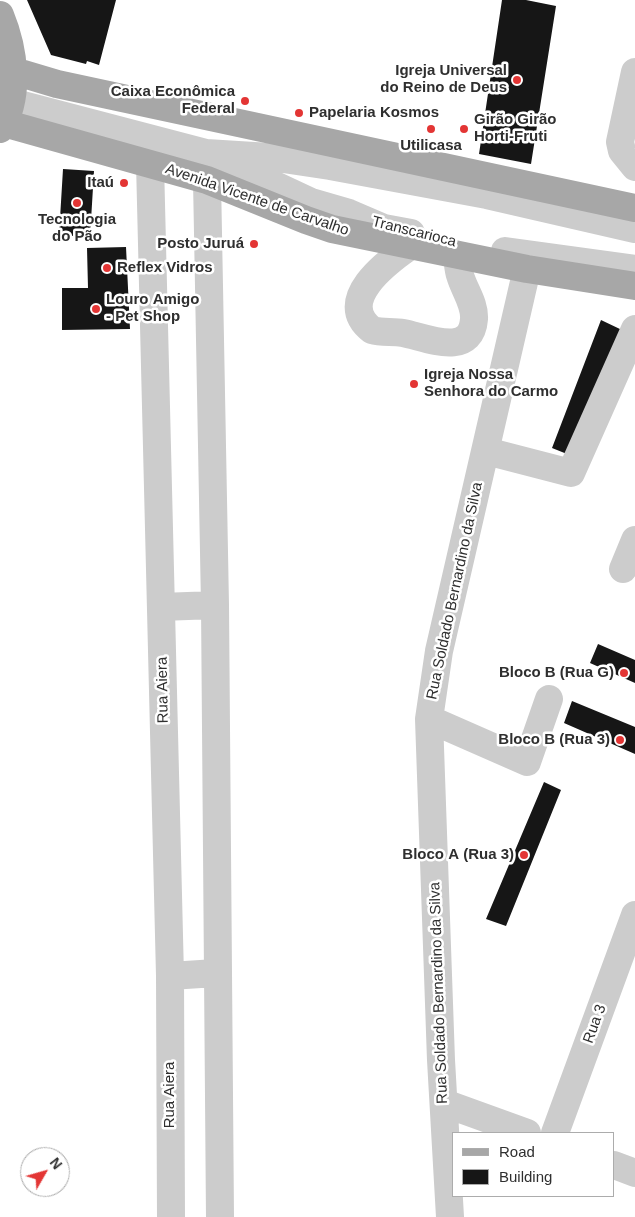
<!DOCTYPE html>
<html>
<head>
<meta charset="utf-8">
<style>
  body { margin:0 }
  #map { position:relative; width:635px; height:1217px; overflow:hidden; background:#fff; font-family:Helvetica,sans-serif }
  canvas { display:block }
  .legend { position:absolute; left:452px; top:1132px; width:162px; height:65px; box-sizing:border-box; background:#fff; border:1px solid #acacac; margin:0; padding:6px 9px; list-style:none; font-size:15px; color:#2f2f2f }
  .legend li { display:flex; align-items:center; gap:10px; height:25px }
  .legend b { width:25px; border:1px solid #acacac }
  .north { position:absolute; left:20px; top:1147px; width:50px; height:50px; box-sizing:border-box; background:#fff; border:1px solid #acacac; border-radius:50%; rotate:52deg; font-size:14px; font-weight:700; line-height:20px; text-align:center; color:#2f2f2f }
  .north::after { content:''; display:block; margin:auto; width:18px; height:22px; background:#e33534; clip-path:polygon(50% 0,100% 100%,50% 72%,0 100%) }
</style>
</head>
<body>
<div id="map">
<canvas width="635" height="1217"></canvas>
<ul class="legend">
<li><b style="height:6px;background:#a7a7a7"></b>Road</li>
<li><b style="height:14px;background:#161616"></b>Building</li>
</ul>
<div class="north">N</div>
</div>
<script>
const ctx = document.querySelector('canvas').getContext('2d');
ctx.lineJoin = 'round';
function paint(path, color) { ctx.fillStyle = color; ctx.fill(path, 'evenodd'); }
function stroke(path, color, width, dash) { ctx.strokeStyle = color; ctx.lineWidth = width; ctx.lineCap = dash ? 'butt' : 'round'; ctx.setLineDash(dash || []); ctx.stroke(path); }
function label(font, color, halo, rows, align = 'center') {
  ctx.font = font + ' Helvetica,sans-serif'; ctx.lineWidth = 5; ctx.setLineDash([]); ctx.textBaseline = 'middle'; ctx.strokeStyle = halo; ctx.fillStyle = color; for (const [text, x, y, turn = 0] of rows) {
    ctx.save(); ctx.translate(x, y); ctx.rotate((+turn || 0) * Math.PI / 180); ctx.textAlign = isNaN(turn) ? turn : align; if (halo) ctx.strokeText(text, 0, 0); ctx.fillText(text, 0, 0); ctx.restore();
  }
}
paint(new Path2D(`
  M27,0h89l-17,65 -12,-4 -1,3 -35,-9z
  M502,0h24l30,6 -25,158 -52,-10z
  M63,169l31,2 -4,66 -31,-2z
  M126,247l4,82 -68,1v-42h26l-1,-40z
  M601,320l21,10 -50,126 -20,-8z
  M598,644l37,16v23l-45,-20z
  M572,701l63,26v27l-71,-31z
  M544,782l17,8 -55,136 -20,-7z`), '#161616');
stroke(new Path2D(`
  M635,72l-15,70 2,9 13,16
  M0,99l206,54 64,4 60,9 157,29 148,34
  M219,159l92,43 38,11 35,15 27,5
  M150,163l20,813 1,241
  M207,180l8,425 5,612
  M410,246c-23,16 -76,55 -38,84 10,3 21,1 31,3 22,4 68,26 71,-14 1,-16 -10,-29 -14,-44 -2,-6 -2,-13 -3,-19
  M505,251l130,18
  M486,451l85,22 64,-144
  M623,569l12,-29
  M161,607l54,-2
  M429,719l98,43 22,-63
  M170,976l46,-3
  M444,1103l83,30
  M555,1133l80,-218
  M614,1165l21,8
  M450,1217l-9,-157 -12,-341 10,-68 88,-382`), '#ccc', 28);
stroke(new Path2D(`
  M0,15c14,34 21,81 0,114
  M0,67l57,17 578,124
  M0,122l207,58 99,40 26,9 195,40 108,17`), '#a7a7a7', 28);
for (const [x, y, r, color] of [
  [517,80,5,"#e33534"],
  [245,101,5,"#e33534"],
  [299,113,5,"#e33534"],
  [431,129,5,"#e33534"],
  [464,129,5,"#e33534"],
  [124,183,5,"#e33534"],
  [77,203,5,"#e33534"],
  [254,244,5,"#e33534"],
  [107,268,5,"#e33534"],
  [96,309,5,"#e33534"],
  [414,384,5,"#e33534"],
  [624,673,5,"#e33534"],
  [620,740,5,"#e33534"],
  [524,855,5,"#e33534"]
]) { const dot = new Path2D(); dot.arc(x, y, r, 0, 2 * Math.PI); ctx.fillStyle = color; ctx.fill(dot); stroke(dot, '#fff', 2); }
label('bold 15px', '#2f2f2f', '#fff', [
  ["Igreja Universal",507,71],
  ["do Reino de Deus",507,88],
  ["Caixa Econômica",235,92],
  ["Federal",235,109],
  ["Papelaria Kosmos",309,113,"left"],
  ["Girão Girão",474,120,"left"],
  ["Horti-Fruti",474,137,"left"],
  ["Utilicasa",431,146,"center"],
  ["Itaú",114,183],
  ["Tecnologia",77,220,"center"],
  ["do Pão",77,237,"center"],
  ["Posto Juruá",244,244],
  ["Reflex Vidros",117,268,"left"],
  ["Louro Amigo",106,300,"left"],
  ["- Pet Shop",106,317,"left"],
  ["Igreja Nossa",424,375,"left"],
  ["Senhora do Carmo",424,392,"left"],
  ["Bloco B (Rua G)",614,673],
  ["Bloco B (Rua 3)",610,740],
  ["Bloco A (Rua 3)",514,855]
], 'right');
label('15px', '#2f2f2f', '#fff', [
  ["Avenida Vicente de Carvalho",257,200,19],
  ["Transcarioca",414,232,14],
  ["Rua Soldado Bernardino da Silva",455,591,-78],
  ["Rua Aiera",163,690,-91],
  ["Rua Soldado Bernardino da Silva",439,993,-92],
  ["Rua 3",595,1024,-70],
  ["Rua Aiera",170,1095,-90]
]);
</script>
</body>
</html>
